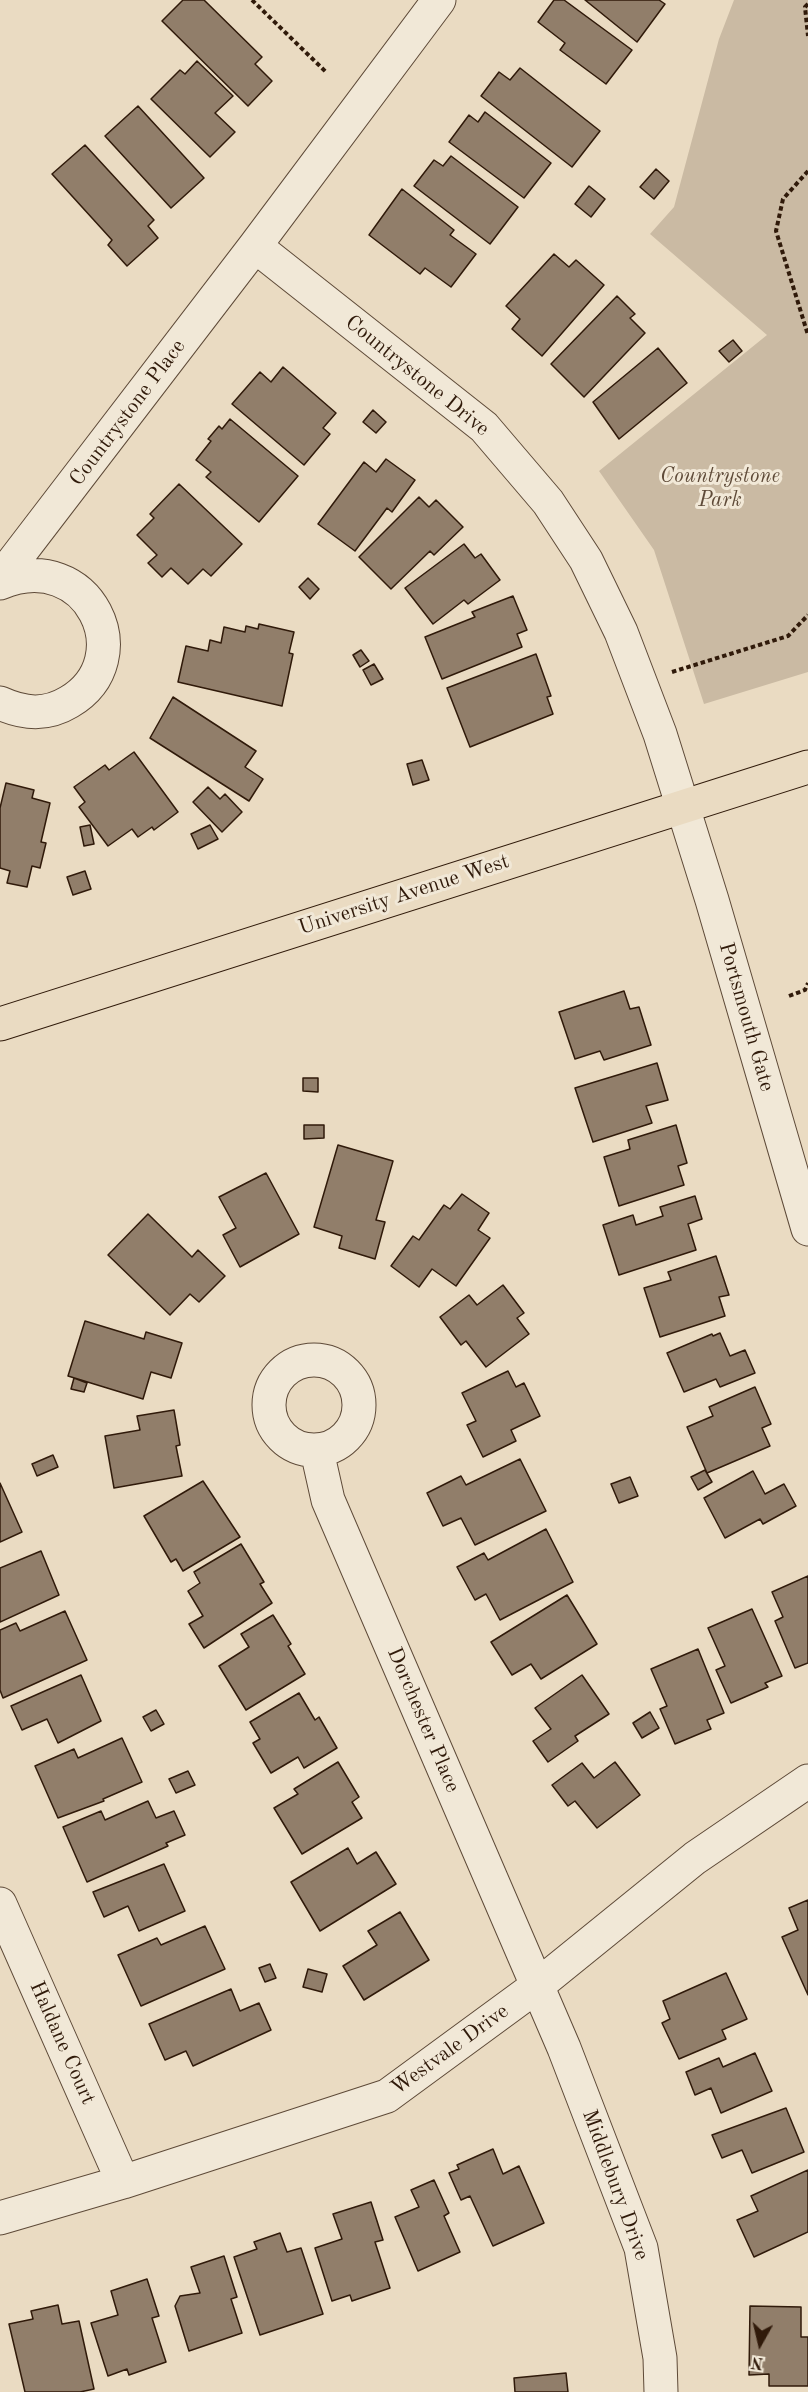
<!DOCTYPE html>
<html>
<head>
<meta charset="utf-8">
<style>
  body { margin:0 }
  #map { position:relative; width:808px; height:2392px; overflow:hidden; background:#eadbc2; font-family:"Old Standard TT",serif }
  canvas { display:block }
  .north { position:absolute; left:730px; top:2314px; width:60px; height:60px; -webkit-text-stroke:4px #f1e8d7; paint-order:stroke; rotate:188deg; font-size:16px; font-weight:700; line-height:24px; text-align:center; color:#301a0a }
  .north::after { content:''; display:block; margin:auto; width:21px; height:27px; background:#301a0a; clip-path:polygon(50% 0,100% 100%,50% 72%,0 100%) }
</style>
</head>
<body>
<div id="map">
<canvas width="808" height="2392"></canvas>
<div class="north">N</div>
</div>
<script>
const ctx = document.querySelector('canvas').getContext('2d');
ctx.lineJoin = 'round';
function paint(path, color) { ctx.fillStyle = color; ctx.fill(path, 'evenodd'); }
function stroke(path, color, width, dash) { ctx.strokeStyle = color; ctx.lineWidth = width; ctx.lineCap = dash ? 'butt' : 'round'; ctx.setLineDash(dash || []); ctx.stroke(path); }
function label(font, color, halo, rows, align = 'center') {
  ctx.font = font + ' "Old Standard TT",serif'; ctx.lineWidth = 6; ctx.setLineDash([]); ctx.textBaseline = 'middle'; ctx.strokeStyle = halo; ctx.fillStyle = color; for (const [text, x, y, turn = 0] of rows) {
    ctx.save(); ctx.translate(x, y); ctx.rotate((+turn || 0) * Math.PI / 180); ctx.textAlign = isNaN(turn) ? turn : align; if (halo) ctx.strokeText(text, 0, 0); ctx.fillText(text, 0, 0); ctx.restore();
  }
}
paint(new Path2D(`
  M734,0h74v672l-104,32 -50,-154 -55,-79 168,-136 -117,-101 24,-27 45,-168z`), '#cabaa3');
const building = new Path2D(`
  M183,0h21l58,57 -7,7 17,17 -24,25 -86,-85z
  M554,0h10l68,50 -26,34 -46,-34 5,-7 -27,-21z
  M585,0h74l6,4 -28,38z
  M197,61l36,35 -18,17 20,19 -25,25 -59,-58 29,-29 5,4z
  M520,68l80,63 -28,36 -91,-71 18,-24 11,8z
  M138,106l66,72 -33,30 -66,-72z
  M485,112l66,51 -27,35 -75,-56 20,-27 9,7z
  M85,145l69,75 -6,6 10,12 -31,28 -19,-21 4,-5 -60,-66z
  M451,156l67,51 -28,37 -76,-58 20,-26 9,6z
  M656,169l13,12 -15,18 -14,-12z
  M589,186l16,13 -14,18 -16,-13z
  M402,189l52,41 -4,5 26,19 -25,33 -26,-19 -5,6 -51,-39z
  M554,254l15,13 7,-7 28,25 -62,71 -30,-27 8,-10 -14,-13z
  M617,296l18,18 -5,4 15,15 -61,64 -33,-33z
  M733,340l9,11 -13,11 -10,-11z
  M658,348l29,35 -68,56 -26,-37z
  M283,367l53,46 -13,15 7,6 -26,31 -72,-61 28,-32 11,10z
  M373,410l13,12 -10,11 -13,-11z
  M230,419l68,57 -39,46 -53,-45 5,-5 -15,-12 15,-19 -3,-2 11,-13 3,3z
  M386,459l29,21 -23,32 -5,-4 -32,43 -37,-27 46,-62 12,10z
  M179,484l63,60 -31,32 -8,-7 -15,15 -17,-16 -9,9 -14,-14 9,-8 -20,-20 17,-17 -4,-4z
  M419,497l10,10 7,-7 27,27 -29,28 -4,-4 -39,38 -32,-32z
  M464,544l11,14 6,-4 19,26 -32,24 -4,-4 -31,24 -28,-36z
  M308,578l11,11 -9,10 -11,-12z
  M513,596l14,34 -10,4 5,13 -80,32 -17,-42 50,-20 -3,-5z
  M259,624l35,8 -5,21 4,1 -11,52 -104,-24 8,-36 22,5 2,-11 11,3 3,-16 21,5 1,-6 12,3z
  M361,650l8,11 -9,6 -7,-12z
  M536,654l15,42 -4,1 6,17 -83,33 -23,-59z
  M374,664l9,15 -12,6 -8,-15z
  M173,697l83,54 -11,16 18,12 -14,22 -99,-63z
  M134,752l44,60 -24,18 -2,-3 -14,10 -6,-8 -24,17 -29,-39 6,-5 -11,-15 31,-22 4,5z
  M422,760l7,20 -16,5 -6,-21z
  M6,783l28,7 -2,8 18,5 -9,39 5,1 -6,25 -8,-2 -5,21 -20,-4 3,-12 -10,-3v-60z
  M208,787l12,12 5,-5 17,18 -20,20 -29,-30z
  M90,825l4,19 -10,2 -4,-19z
  M210,825l8,14 -20,10 -7,-15z
  M85,871l6,18 -18,6 -6,-18z
  M624,991l6,18 9,-2 12,38 -47,15 -4,-9 -25,8 -16,-47z
  M657,1063l11,37 -22,6 6,17 -59,19 -18,-54z
  M303,1078h15v14l-15,-1z
  M304,1125h20v13l-20,1z
  M676,1125l11,38 -9,3 6,19 -65,21 -15,-49 26,-8 -2,-9z
  M338,1145l55,16 -17,59 9,2 -10,37 -36,-11 3,-12 -28,-9z
  M266,1173l33,61 -59,33 -17,-32 13,-7 -17,-31z
  M462,1194l27,19 -11,17 12,8 -34,48 -24,-17 -13,18 -28,-21 22,-30 6,4 25,-35 6,4z
  M695,1196l7,23 -14,5 8,26 -77,25 -16,-50 30,-10 3,10 27,-9 -3,-9z
  M148,1214l44,43 6,-7 27,26 -26,26 -9,-8 -20,21 -62,-60z
  M716,1256l13,39 -10,2 6,19 -65,21 -16,-49 27,-8 -3,-8z
  M503,1285l21,28 -7,5 12,16 -43,33 -20,-26 -5,4 -21,-28 29,-22 8,10z
  M85,1321l59,18 2,-7 36,11 -11,35 -20,-6 -8,27 -75,-23z
  M720,1333l10,23 15,-6 10,23 -35,14 -4,-8 -32,13 -17,-39 45,-19 1,2z
  M508,1371l8,16 8,-4 16,33 -29,14 5,11 -33,16 -16,-32 9,-4 -14,-28z
  M74,1378l13,5 -3,9 -13,-3z
  M755,1387l16,37 -9,4 8,18 -63,27 -20,-46 26,-11 -4,-9z
  M174,1410l6,35 -4,1 6,30 -68,12 -9,-52 35,-6 -3,-14z
  M53,1455l5,12 -21,9 -5,-12z
  M520,1459l26,52 -71,34 -14,-27 -18,8 -16,-33 34,-17 5,9z
  M705,1470l7,12 -14,8 -7,-13z
  M753,1471l12,23 19,-10 12,22 -33,18 -3,-5 -35,19 -21,-40z
  M630,1477l8,19 -19,7 -8,-19z
  M203,1481l37,56 -57,34 -7,-12 -5,3 -27,-46z
  M0,1483l22,49 -22,10z
  M546,1529l27,53 -73,38 -14,-26 -11,6 -18,-33 27,-14 4,7z
  M241,1544l23,38 -4,2 12,19 -68,45 -15,-24 14,-8 -15,-25 12,-8 -6,-11z
  M41,1551l18,44 -59,27v-54z
  M808,1576v87l-13,5 -20,-47 8,-4 -11,-25z
  M567,1595l30,49 -56,35 -10,-15 -19,11 -21,-33z
  M752,1609l30,67 -17,7 3,4 -37,16 -15,-33 9,-4 -17,-38z
  M65,1611l22,49 -84,38 -3,-8v-60l16,-7 4,8z
  M273,1615l18,29 -3,2 17,28 -59,36 -27,-44 30,-19 -8,-13z
  M698,1649l26,64 -17,7 4,9 -36,15 -15,-35 7,-3 -16,-37z
  M81,1675l20,46 -43,22 -11,-24 -25,11 -11,-24z
  M582,1675l27,39 -34,22 3,5 -30,21 -15,-21 18,-12 -16,-21z
  M299,1693l16,27 4,-3 18,31 -33,20 -6,-11 -27,16 -18,-30 7,-4 -10,-17z
  M156,1710l8,14 -13,7 -8,-14z
  M650,1712l9,16 -17,10 -9,-15z
  M122,1738l20,44 -39,17 1,2 -46,17 -23,-52 39,-17 4,9z
  M338,1762l21,35 -7,5 10,16 -60,36 -28,-46 24,-14 -4,-5z
  M615,1762l25,33 -43,33 -22,-27 -7,5 -16,-21 30,-22 12,15z
  M188,1771l7,14 -19,8 -7,-14z
  M148,1801l8,17 18,-7 11,24 -19,8 2,3 -81,36 -24,-55 38,-16 4,9z
  M348,1848l9,16 19,-12 20,32 -76,47 -29,-49z
  M164,1864l21,47 -46,20 -11,-25 -24,11 -11,-25z
  M808,1900v95l-26,-58 16,-7 -9,-22z
  M400,1912l29,48 -65,40 -21,-34 34,-21 -9,-14z
  M205,1926l20,43 -84,37 -23,-51 39,-17 4,7z
  M270,1964l6,14 -11,4 -6,-14z
  M308,1969l19,5 -5,18 -19,-5z
  M726,1973l21,46 -25,11 4,9 -47,20 -17,-36 8,-4 -7,-18z
  M231,1989l9,22 19,-8 12,27 -78,36 -7,-15 -21,9 -16,-36z
  M755,2053l17,38 -51,22 -10,-25 -16,7 -9,-23 33,-14 4,9z
  M786,2108l18,44 -52,21 -10,-23 -20,8 -10,-23z
  M493,2149l10,25 16,-8 25,57 -51,23 -23,-50 -9,4 -12,-27 10,-4 -2,-4z
  M808,2170v62l-54,25 -17,-37 21,-9 -7,-15z
  M434,2180l15,33 -5,3 16,36 -42,19 -23,-54 24,-10 -8,-17z
  M371,2202l12,38 -8,2 15,46 -38,13 -2,-6 -18,6 -17,-53 27,-9 -9,-25z
  M280,2233l7,19 14,-4 22,66 -63,21 -26,-78 23,-8 -3,-7z
  M224,2256l13,41 -6,2 11,34 -53,18 -14,-45 5,-10 20,-3 -9,-26z
  M147,2279l12,37 -7,2 14,44 -37,13 -2,-6 -19,7 -17,-53 27,-8 -7,-24z
  M58,2305l4,19 17,-3 15,68 -14,3h-55l-16,-68 24,-5 -2,-8z
  M750,2306l51,1v30h7v49h-39v-12l-20,1z
  M566,2373l2,19h-53l-1,-14z`);
paint(building, '#917e6a');
stroke(building, '#301a0a', 1.5);
const minor = new Path2D(`
  M255,246l229,181 64,75 38,58 35,72 39,102 52,166 96,329
  M0,579l255,-333 184,-246
  M0,583c89,-37 142,76 69,119 -23,14 -45,12 -69,1
  M269 1405a45 45 0 1 1 90 0a45 45 0 1 1-90 0Z
  M317,1451l11,49 236,548 77,200 19,110 1,34
  M0,1904l123,278
  M0,2218l123,-36 264,-86 150,-110 158,-128 113,-77`);
const major = new Path2D(`
  M0,1024l808,-257`);
stroke(minor, '#5e4a38', 35);
stroke(major, '#301a0a', 35);
stroke(new Path2D(`
  M252,0l75,73
  M808,4l-3,3 3,29
  M808,171l-25,28 -7,32 32,104
  M672,672l116,-36 20,-21
  M789,996l16,-6 3,-7`), '#301a0a', 4, [4.5, 3]);
stroke(minor, '#f1e8d7', 33);
stroke(major, '#eadbc2', 33);
label('21px', '#301a0a', '#f1e8d7', [
  ["Countrystone Drive",417,376,39],
  ["Countrystone Place",128,413,-53],
  ["University Avenue West",404,895,-18],
  ["Portsmouth Gate",746,1017,74],
  ["Dorchester Place",423,1720,67],
  ["Haldane Court",62,2043,66],
  ["Westvale Drive",450,2050,-36],
  ["Middlebury Drive",615,2185,70]
]);
label('italic 21px', '#5e4a38', '#f1e8d7', [
  ["Countrystone",720,476],
  ["Park",720,500]
]);
</script>
</body>
</html>
